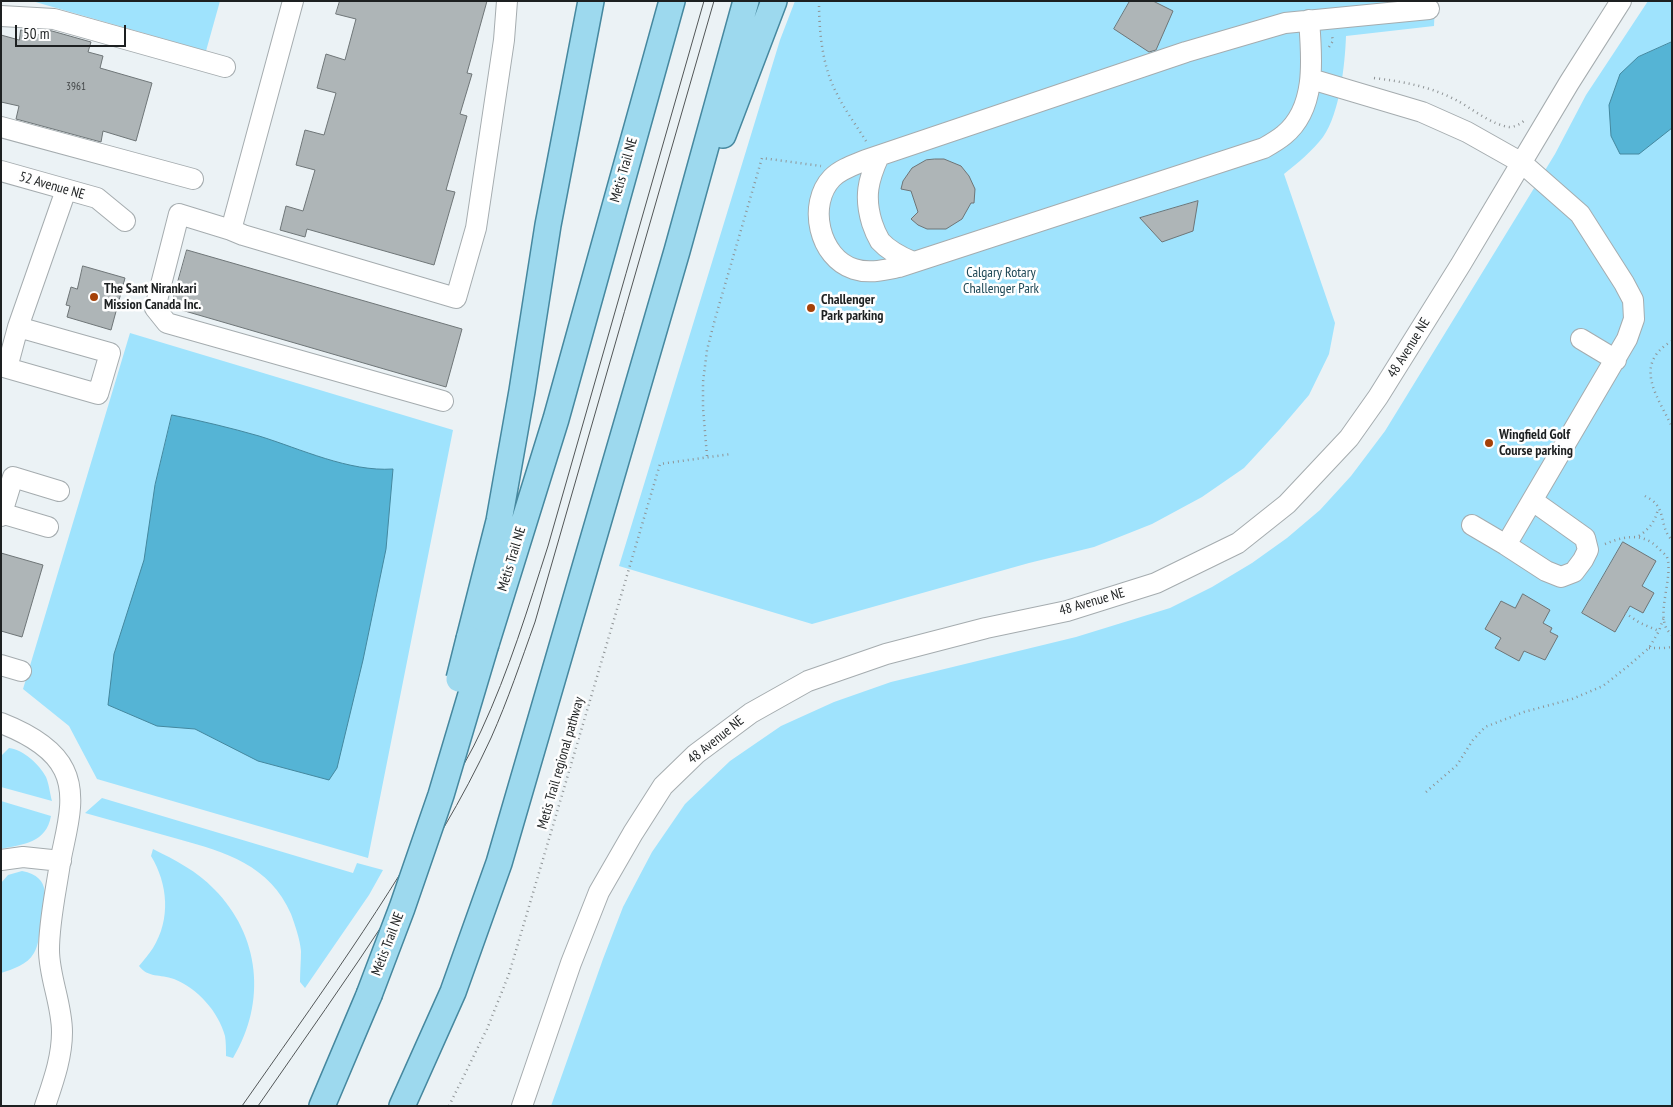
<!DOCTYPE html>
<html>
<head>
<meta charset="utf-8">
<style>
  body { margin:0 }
  #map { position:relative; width:1673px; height:1107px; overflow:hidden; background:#ebf2f5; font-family:"PT Sans Narrow",sans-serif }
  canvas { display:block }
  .frame { position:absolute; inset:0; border:2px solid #1d2021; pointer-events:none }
  .scale { position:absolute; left:15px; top:25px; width:111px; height:22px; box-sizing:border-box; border:2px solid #1d2021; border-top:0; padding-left:6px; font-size:15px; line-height:18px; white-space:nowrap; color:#1d2021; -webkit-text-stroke:4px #fefefe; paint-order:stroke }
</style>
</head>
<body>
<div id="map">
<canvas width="1673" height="1107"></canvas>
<div class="frame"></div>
<div class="scale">50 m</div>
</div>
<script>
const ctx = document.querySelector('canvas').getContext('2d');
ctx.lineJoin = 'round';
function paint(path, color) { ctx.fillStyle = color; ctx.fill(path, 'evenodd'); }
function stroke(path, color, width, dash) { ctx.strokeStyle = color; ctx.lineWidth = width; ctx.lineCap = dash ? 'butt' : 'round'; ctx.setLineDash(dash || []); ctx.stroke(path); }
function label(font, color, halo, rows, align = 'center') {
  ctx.font = font + ' "PT Sans Narrow",sans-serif'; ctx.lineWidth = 5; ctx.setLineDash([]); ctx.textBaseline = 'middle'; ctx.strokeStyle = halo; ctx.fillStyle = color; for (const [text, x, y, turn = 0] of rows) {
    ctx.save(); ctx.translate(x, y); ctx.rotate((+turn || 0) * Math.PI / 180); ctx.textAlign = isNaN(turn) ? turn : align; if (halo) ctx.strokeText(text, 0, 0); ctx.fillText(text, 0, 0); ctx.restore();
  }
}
paint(new Path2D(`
  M32,1h188l-14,50z
  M795,1h640l-1,25 -88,10c-1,28 -6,77 -23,101 -11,14 -25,26 -39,37l51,149 -6,31 -20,41 -29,34 -36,39 -42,29 -50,27 -58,23 -65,16 -217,61 -193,-58 161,-526z
  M1648,1h24v1105h-1121l52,-147 20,-52 29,-55 33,-48 45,-43 51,-35 53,-24 57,-20 185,-45 94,-29 42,-21 40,-24 35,-25 33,-28 31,-34 34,-45 170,-277 31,-59z
  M130,333l323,97 -85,428 -271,-79 -28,-53 -46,-37z
  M9,748c15,2 30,16 37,29 3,7 4,17 6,24l-51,-14v-31z
  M102,798l251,75 4,-10 26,7 -14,25 -64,93 -5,-6c0,-11 1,-21 1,-31 -1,-12 -6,-26 -10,-37 -21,-49 -66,-62 -113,-75 -31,-9 -62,-17 -93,-26z
  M1,801l50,15c-5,27 -27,28 -50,33z
  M153,849c22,11 44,22 61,40 46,46 53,113 19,169l-7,-2c0,-6 0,-14 -1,-20 -7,-25 -27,-47 -51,-57 -14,-5 -26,-1 -35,-13 5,-6 10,-12 14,-18 18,-29 15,-64 -2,-92z
  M22,871c31,6 23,29 19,52 -2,10 -2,22 -7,30 -7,12 -21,16 -33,20v-90l7,-8z`), '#9fe3fd');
const water = new Path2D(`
  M1672,42v86l-33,26h-19l-9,-18 -2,-31 11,-31 18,-17z
  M172,415c30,6 59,13 87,21 42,13 90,36 134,33l-7,80 -23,111 -26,108 -8,12 -71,-19 -63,-32 -38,-3 -49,-21 6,-51 30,-94 11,-75z`);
paint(water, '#55b4d5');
stroke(water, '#44889f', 1);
const building = new Path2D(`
  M340,1h147l-20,72 5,1 -12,40 7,2 -21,74 9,2 -21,73 -127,-36 -2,8 -25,-7 6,-24 17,5 12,-41 -19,-5 9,-35 19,5 12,-42 -19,-5 9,-34 19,6 11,-41 -20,-5z
  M1130,1h23l20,10 -17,39 -7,2 -35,-23z
  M21,30l22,6 2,-6 7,1 39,11 -3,10 15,4 -3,12 52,15 -16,58 -33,-10 -2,11 -85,-23 3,-13 -18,-4v-67l18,5z
  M935,159h9l17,7 8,10 6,13 -1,14h-3l-9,16 -16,10h-19l-9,-4 -7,-6 7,-7 -7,-21 -10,-2 2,-8 9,-13 14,-8z
  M1198,201l-5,30 -31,11 -22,-24z
  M187,250l275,79 -16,58 -275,-80z
  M83,266l42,12 -14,52 -44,-13 3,-11 -4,-1 5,-18 6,2z
  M1623,542l33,19 -14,25 12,7 -11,20 -13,-7 -15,26 -33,-19z
  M1,553l42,12 -21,72 -21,-6z
  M1523,594l27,16 -7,13 9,5 -2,4 8,4 -13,24 -21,-9 -5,10 -24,-13 6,-10 -16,-9 16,-28 14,7z`);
paint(building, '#aeb5b7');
stroke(building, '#6e7577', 1);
const minor = new Path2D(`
  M1,16l53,3 171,48
  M1309,20c3,38 8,88 -25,115 -6,5 -13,9 -20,13l-365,119c-15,3 -30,7 -45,2 -35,-11 -47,-65 -22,-91 9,-9 22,-13 34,-18l320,-108 99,-29 144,-14
  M1311,79l111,33 45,20 55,31 58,51 44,69 9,17 1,19 -7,20 -121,206 40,26 15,6 13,-5 9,-12 5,-10 -3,-12 -52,-37
  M1,127l192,52
  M879,156c-11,24 -15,41 -7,67 2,6 5,13 8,18 9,10 21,16 33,21
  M1,171l96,27 28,23
  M231,230l62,-229
  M18,327l92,26 -12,41 -91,-26 11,-41 48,-137
  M1581,339l35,21
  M443,401l-276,-78 -12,-15 24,-94 52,16 12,5 213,63 20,-70 28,-188 3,-39
  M1,513l47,14
  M1,516l12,-39 46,14
  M1472,525l34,20
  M1,665l20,6
  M1,723c23,9 52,24 63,47 14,28 1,64 -4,93 -4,28 -11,58 -11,87 0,27 13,54 13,82 0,26 -9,50 -17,74
  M1,860l22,-3 38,4
  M522,1106l49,-143 28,-71 34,-59 30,-47 33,-32 55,-41 57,-32 78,-27 100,-26 81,-17 89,-28 82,-40 49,-39 62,-66 29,-41 83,-133 108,-181 52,-82`);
const major = new Path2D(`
  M723,135l51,-134
  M469,639l30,-118 23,-130 26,-166 43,-224
  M486,644l70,-225 116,-418
  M322,1106l47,-111
  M402,1106l51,-114 46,-129 178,-612 69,-250`);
stroke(minor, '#a5acaf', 22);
stroke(major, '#46889f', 28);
stroke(new Path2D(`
  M819,1c0,30 3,64 17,91 8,17 20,33 30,49
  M1329,47l4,-6 -1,-5
  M1374,78c30,4 55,8 82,22 17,9 34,24 53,27 6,0 12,-3 17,-8
  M1672,341c-41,24 -13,57 0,86
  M707,456l-4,-48v-26l4,-32 8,-31 47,-161 59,8
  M1645,496c3,2 8,4 10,7 10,10 6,27 17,37
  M1639,536c10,-7 16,-14 19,-27
  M1605,544c17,-7 36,-12 51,2 3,3 8,7 11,11 6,18 -8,50 -2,68 1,4 4,7 7,10
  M1625,613l15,10 19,8
  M1649,648h15l8,-1
  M1426,792l31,-27 16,-25 12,-13 39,-15 48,-13 31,-13 24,-19 22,-19 10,-17 5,-14
  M449,1106l38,-77 22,-55 151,-510 71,-10`), '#8f9496', 2.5, [1, 4]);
stroke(minor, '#fff', 20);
stroke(major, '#9dd9ee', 25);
stroke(new Path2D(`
  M242,1106c72,-103 147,-205 207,-316 11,-19 23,-39 32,-59 28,-60 47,-123 67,-185l156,-545
  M258,1106c45,-65 90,-128 133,-194 36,-55 72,-113 100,-174 17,-38 30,-77 44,-116l179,-621`), '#525657', 1);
const majorBridge = new Path2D(`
  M459,679l10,-40
  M369,995l33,-87 39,-113 45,-151`);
stroke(majorBridge, '#46889f', 28, []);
stroke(majorBridge, '#9dd9ee', 25);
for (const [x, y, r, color] of [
  [94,297,5,"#a54108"],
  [811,308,5,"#a54108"],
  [1489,443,5,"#a54108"]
]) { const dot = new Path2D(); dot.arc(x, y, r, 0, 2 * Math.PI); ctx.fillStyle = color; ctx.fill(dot); stroke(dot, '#fefefe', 2); }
label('11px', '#414546', null, [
  ["3961",76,87]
]);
label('14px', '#1d2021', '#fefefe', [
  ["Métis Trail NE",624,170,-74],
  ["52 Avenue NE",52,186,16],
  ["48 Avenue NE",1409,348,-58],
  ["Métis Trail NE",512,559,-73],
  ["48 Avenue NE",1092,602,-16],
  ["48 Avenue NE",716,740,-39],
  ["Metis Trail regional pathway",561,763,-74],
  ["Métis Trail NE",388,944,-69]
]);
label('14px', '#1d4755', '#fefefe', [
  ["Calgary Rotary",1001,273],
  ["Challenger Park",1001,289]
]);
label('bold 14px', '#1d2021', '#fefefe', [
  ["The Sant Nirankari",104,289],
  ["Mission Canada Inc.",104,305],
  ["Challenger",821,300],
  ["Park parking",821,316],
  ["Wingfield Golf",1499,435],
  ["Course parking",1499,451]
], 'left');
</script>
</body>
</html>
